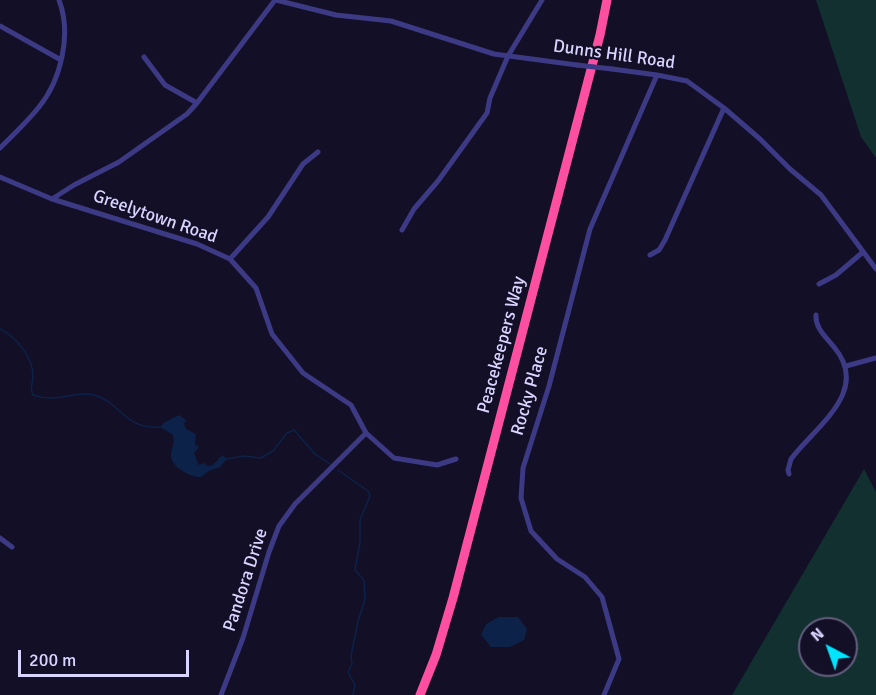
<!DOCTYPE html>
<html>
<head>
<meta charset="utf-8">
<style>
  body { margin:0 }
  #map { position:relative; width:876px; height:695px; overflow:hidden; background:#130f26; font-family:Signika,sans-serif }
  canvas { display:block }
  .north { position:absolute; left:798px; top:617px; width:60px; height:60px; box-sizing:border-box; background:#130f26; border:2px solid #625e7d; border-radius:50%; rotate:319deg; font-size:16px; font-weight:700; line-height:24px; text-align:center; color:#d9d4ff }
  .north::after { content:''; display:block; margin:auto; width:21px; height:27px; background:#00e5ff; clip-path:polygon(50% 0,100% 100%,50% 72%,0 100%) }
  .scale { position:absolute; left:18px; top:650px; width:171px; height:27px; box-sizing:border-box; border:3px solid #d9d4ff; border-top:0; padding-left:8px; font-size:18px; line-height:21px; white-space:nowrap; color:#d9d4ff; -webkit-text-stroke:4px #130f26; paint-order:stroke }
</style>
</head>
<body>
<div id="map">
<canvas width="876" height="695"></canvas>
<div class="north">N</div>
<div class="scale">200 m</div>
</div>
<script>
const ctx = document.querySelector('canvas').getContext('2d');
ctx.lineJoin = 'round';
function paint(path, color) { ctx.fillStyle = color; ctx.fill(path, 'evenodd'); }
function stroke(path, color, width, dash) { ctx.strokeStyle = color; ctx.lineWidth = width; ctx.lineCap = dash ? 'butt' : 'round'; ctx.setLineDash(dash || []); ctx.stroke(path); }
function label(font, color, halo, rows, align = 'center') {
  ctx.font = font + ' Signika,sans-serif'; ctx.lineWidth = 5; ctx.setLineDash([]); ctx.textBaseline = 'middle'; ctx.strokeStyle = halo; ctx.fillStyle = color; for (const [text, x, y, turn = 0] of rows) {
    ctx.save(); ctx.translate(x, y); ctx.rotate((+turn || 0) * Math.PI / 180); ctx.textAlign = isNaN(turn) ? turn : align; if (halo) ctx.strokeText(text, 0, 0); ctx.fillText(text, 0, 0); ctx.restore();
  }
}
paint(new Path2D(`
  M816,0h60v158l-15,-21z
  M864,469l12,23v203h-144zM810,629h36v36h-36z`), '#12302f');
paint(new Path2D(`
  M179,415l7,5 -2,4 2,5 10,5 -1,10 4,3 -5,6 5,12 5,-2 4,3 5,-1 9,-10 5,4 -7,8 -11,4 -8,6c-10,1 -32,-11 -30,-23 1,-8 4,-11 2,-19l-13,-8 5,-5z
  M499,617h19l9,12 -3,11 -14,7h-19l-10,-12 5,-11z`), '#0c2248');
stroke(new Path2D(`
  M0,329c16,8 33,28 33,47 0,8 -4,12 0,19 24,9 43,-5 61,0 27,7 30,35 66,32
  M227,459l17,-3 17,2 12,-7 14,-18 7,-3 21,24 15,10
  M338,470l30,21 2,5 -10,24v22l-5,28 9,10 1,20 -7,21 -7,35 1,8 -4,8 7,13 -2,10`), '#0c2248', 1.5);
stroke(new Path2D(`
  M276,0l60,15 55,6 103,33 83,11
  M0,26l61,34
  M144,57l21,28 32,18
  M612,69l45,6 30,6 37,27 36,31 30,30 31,26 55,74
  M0,148c13,-13 27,-26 39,-41 22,-27 33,-73 20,-107
  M0,177l52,22 145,45 33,15 26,29 16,46 31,39 48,32 15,28 28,25 43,7 19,-6
  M52,199l22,-14 45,-23 68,-48 10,-11 78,-103
  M402,230l12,-21 24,-28 49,-68 3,-15 18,-42 34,-56
  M650,255l9,-5 6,-10 59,-132
  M230,259l38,-42 35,-53 15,-12
  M819,284l17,-9 27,-23
  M846,366l30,-8
  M789,474l-1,-4 3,-11c25,-33 80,-68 43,-112 -8,-10 -19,-19 -18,-32
  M0,538l12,9
  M221,695l22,-57 26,-86 10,-26 16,-22 71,-71
  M604,695l15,-36 -17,-62 -17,-20 -28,-18 -26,-28 -10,-33 2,-30 26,-82 41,-157 67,-154`), '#3d3a85', 5);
stroke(new Path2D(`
  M420,695l16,-40 17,-57 147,-563 7,-35`), '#ff4fa3', 9);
stroke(new Path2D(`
  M577,65l35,4`), '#3d3a85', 5);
label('18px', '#d9d4ff', '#130f26', [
  ["Dunns Hill Road",614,55,8],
  ["Greelytown Road",155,217,19],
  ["Peacekeepers Way",502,345,-75],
  ["Rocky Place",530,391,-74],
  ["Pandora Drive",246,580,-72]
]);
</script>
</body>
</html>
